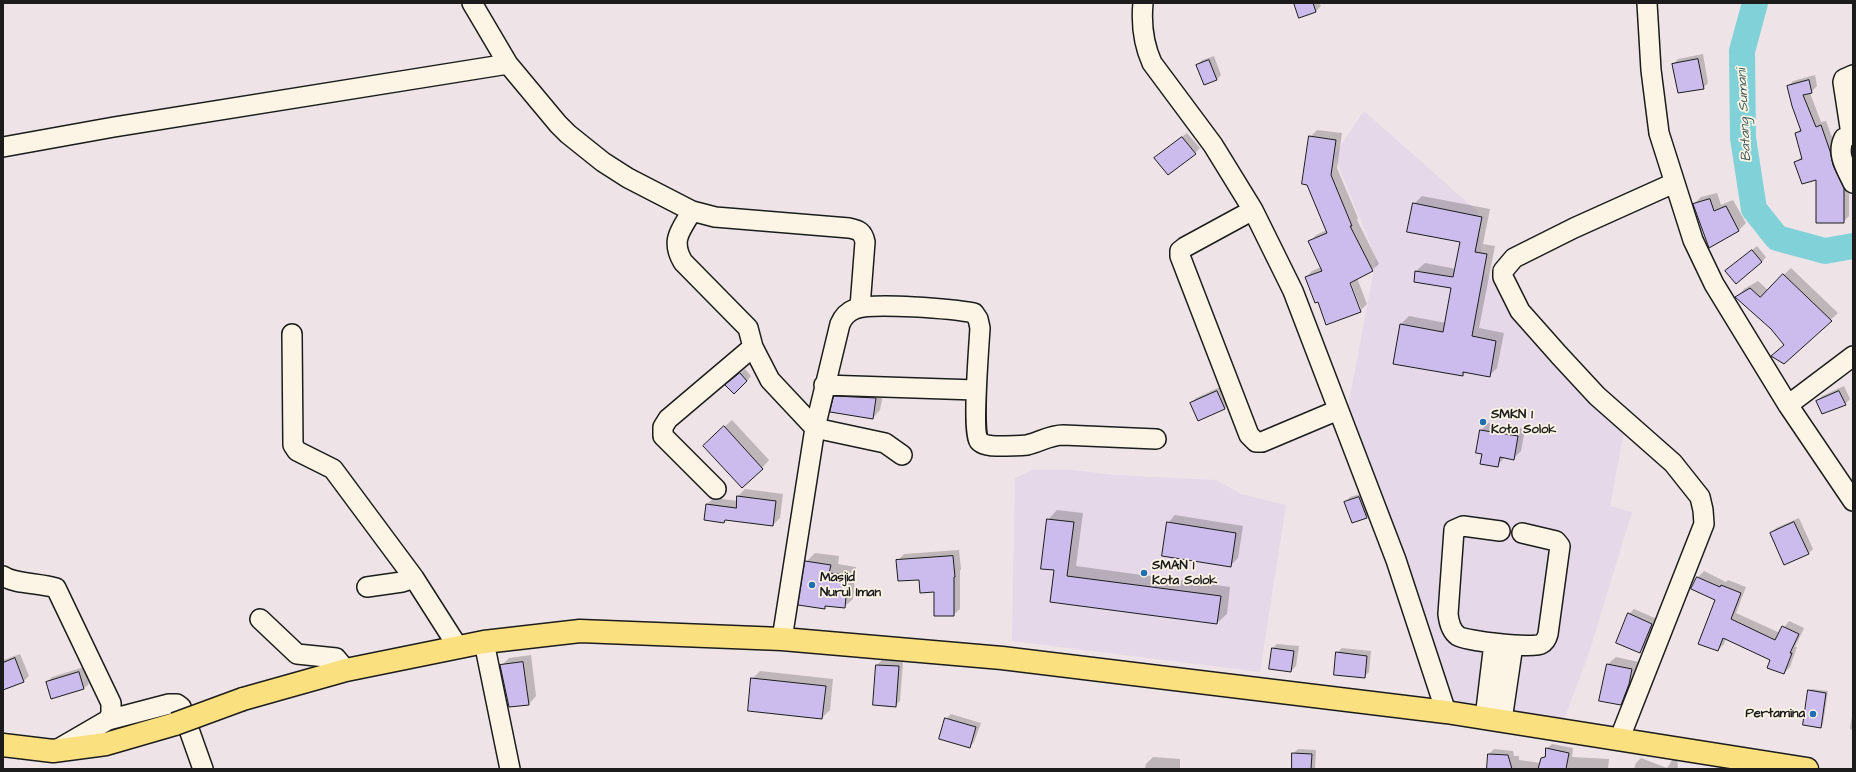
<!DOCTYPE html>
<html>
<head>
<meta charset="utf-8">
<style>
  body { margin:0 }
  #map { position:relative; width:1856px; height:772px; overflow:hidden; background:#eee4e7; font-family:"Architects Daughter",sans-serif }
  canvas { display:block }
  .frame { position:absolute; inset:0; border:4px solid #1c1c1c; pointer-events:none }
</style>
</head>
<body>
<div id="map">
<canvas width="1856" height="772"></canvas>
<div class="frame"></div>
</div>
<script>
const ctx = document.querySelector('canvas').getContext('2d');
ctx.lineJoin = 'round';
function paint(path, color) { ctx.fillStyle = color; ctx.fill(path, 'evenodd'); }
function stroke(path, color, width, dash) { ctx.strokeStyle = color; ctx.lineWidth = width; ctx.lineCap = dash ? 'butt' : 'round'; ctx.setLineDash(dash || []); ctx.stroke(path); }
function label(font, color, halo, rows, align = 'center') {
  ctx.font = font + ' "Architects Daughter",sans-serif'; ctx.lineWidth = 3.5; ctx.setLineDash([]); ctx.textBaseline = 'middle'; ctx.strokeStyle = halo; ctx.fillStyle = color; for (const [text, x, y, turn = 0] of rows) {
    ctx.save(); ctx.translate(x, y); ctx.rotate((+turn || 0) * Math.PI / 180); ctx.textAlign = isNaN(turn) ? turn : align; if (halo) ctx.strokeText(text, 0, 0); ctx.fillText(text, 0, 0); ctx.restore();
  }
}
paint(new Path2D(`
  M1364,111l113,100 7,59 65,90 75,71 -14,75 22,6 -44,144 -25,66 -114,-17 -102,-292 29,-155 -42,-103z
  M1032,470h41l42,5 101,5 25,14 45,11 -26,167 -248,-31 3,-163z`), '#e4d8e9');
paint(new Path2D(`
  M1295,3h24l2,3 -5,5 -16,6z
  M1703,54l5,29 -5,5 -30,-24 5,-5z
  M1214,56l7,19 -5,5 -18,-15 4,-5z
  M1815,75l2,11 -7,7 11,29 5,-1 23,61v34l-6,6 -26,-43 -22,-17 8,-6 -7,-22 5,-6 -13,-42 5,-5z
  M1317,130l25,3 -5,35 21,50 -1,2 22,44 -7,6 -15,8 10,26 -7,7 -42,-11 -12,-23 6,-6 9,-4 -11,-25 6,-7 11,-5 -17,-93zM1347,278h2l12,31h-3z
  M1187,133l13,15 -5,5h-34z
  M1717,193l4,12 12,-5 13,23 -7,7 -30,16 -15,-42 7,-7z
  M1422,196l68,13 -7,35 12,2 -16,82 25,5 -7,35 -8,8 -23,-4 -4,3 -61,-51 8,-8 37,7 6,-35 -36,-17 9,-8 31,6 5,-28 -47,-37z
  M1757,246l9,11 -4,5 -31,5z
  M1791,268l47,45 -54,50 1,-19 -13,-16 -35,-31 7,-8 14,-8 10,9z
  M745,369l6,7 -4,5 -15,-1z
  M1222,386l8,17 -5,5 -26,12 -8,-17 5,-5z
  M1844,386l6,13 -5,5 -28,-3 5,-5z
  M843,389l41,1 -4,20 -7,8 -38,-21z
  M732,420l37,40 -7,8 -50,-30z
  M1488,423l37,6 -4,22 -8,8 -8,-2 -8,9 -14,-13 -2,-23z
  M745,489l38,5 -3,24 -7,7 -47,-6 -2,3 -17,-18 7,-6 24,3v-5z
  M1364,493l7,19 -5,5 -21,-15 5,-5z
  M1057,510l26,3 -7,53 154,21 -3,27 -10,9 -166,-22 4,-31 -7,-50z
  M1175,515l68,11 -5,32 -8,8 -62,-43z
  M1799,518l14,31 -5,5 -37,-21 5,-5z
  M959,550l2,19 -1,2v38l-7,6 -18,-24 -38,-30 7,-7z
  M815,553l24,3 -1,8 18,3 -3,32 -9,8 -17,-2 -3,3 -18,-46z
  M1704,571l22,11 2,-2 18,7 -10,26 44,20 9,-12 15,7 -9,19h2l-7,20 -6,6 -13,-14 -45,-21 -2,6 -6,6 -1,-50 -19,-23z
  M1634,609l23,10 -13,28 -4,5 -11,-38z
  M1277,644l22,2 -3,20 -5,5 -19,-22z
  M1342,648l29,3 -2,21 -5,5 -27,-24z
  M20,654l9,22 -5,5 -18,7 -3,-7v-21z
  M531,655l5,41 -7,8 -28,-38 8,-8z
  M1616,657l23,5 -3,14 -8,21 -8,7 -12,-40z
  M882,660l21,2 -3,39 -5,5 -20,-1 2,-40z
  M84,667l5,17 -5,4 -32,10 -5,-16 5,-5z
  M760,671l73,8 -3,31 -8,8 -70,-39z
  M1811,689l17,2 -5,33 -2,3 -12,-36z
  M1853,709v21l-3,-1z
  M951,714l30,9 -7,19 -4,5 -24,-28z
  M1552,744l21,4 -1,9 37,2 -1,10h-120l1,-15 5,-5 19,2 1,5h5v4l22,3 1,-4 4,-5 1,-6z
  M1298,749l18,1 -1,19h-22v-15z
  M1675,756h2l1,13h-44l2,-6 5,-5 26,10z
  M1153,757l27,2v10h-35l1,-5z`), '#0003');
stroke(new Path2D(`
  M1755,3l-13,48 1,87 11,71 23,29 48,13 28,-5`), '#80d2d8', 26);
const building = new Path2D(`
  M1294,3h19l3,9 -17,6z
  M1698,59l6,30 -26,4 -6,-29z
  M1209,60l8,20 -13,5 -8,-20z
  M1809,80l3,13 -9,2 13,32 5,-2 9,26 3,14 11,23v35h-28v-43l-14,4 -8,-22 8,-3 -7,-26 6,-2 -9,-25 -5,-20z
  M1309,136l27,4 -5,35 21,51h-2l23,45 -23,12 11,29 -35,13 -8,-23 -3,1 -10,-26 17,-6 -14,-30 19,-8 -20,-48 -5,-1z
  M1182,137l14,17 -28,21 -14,-17z
  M1710,199l4,12 12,-5 13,25 -30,17 -16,-44z
  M1413,203l69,14 -7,35 12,2 -15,82 24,5 -6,36 -27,-5v4l-70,-12 7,-40 43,8 8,-44 -37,-6 1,-11 38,6 7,-35 -53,-10z
  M1752,250l10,12 -26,22 -11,-13z
  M1783,274l49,47 -48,43 -13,-8 13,-11 -13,-16 -36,-32 15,-9 10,9z
  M740,373l7,8 -13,13 -9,-9z
  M1217,391l8,18 -27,12 -8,-18z
  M1839,391l7,14 -24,9 -6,-13z
  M834,396l42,2 -3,21 -43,-7z
  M724,426l39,43 -21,19 -39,-42z
  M1480,430l38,6 -4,24 -14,-3 -2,10 -18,-3 2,-10 -6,-1z
  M737,496l39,5 -3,25 -48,-6 -1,3 -20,-3 2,-16 30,4z
  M1359,497l8,21 -15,5 -8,-21z
  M1047,519l27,3 -7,54 154,20 -4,28 -167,-22 4,-32 -13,-1z
  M1167,522l69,11 -5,34 -69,-11z
  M1794,522l15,32 -25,11 -14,-32z
  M953,556l2,21h-1v39h-20v-24l-14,1 -1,-13 -21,1 -2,-21z
  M805,561l26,4 -2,8 19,2 -3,33 -20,-2v3l-27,-4z
  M1697,577l23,10 1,-2 20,8 -10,26 44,21 7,-14 17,8 -9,19h2l-8,21 -17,-6 3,-8 -47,-22 -5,13 -20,-7 17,-44 -24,-11z
  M1628,613l24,11 -12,29 -24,-10z
  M1272,648l22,3 -3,21 -22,-3z
  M1336,652l31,4 -2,22 -31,-3z
  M15,658l9,24 -21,8v-27z
  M523,662l6,43 -20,2 -9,-42z
  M1607,664l25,5 -3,15 -8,21 -22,-4z
  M876,665l23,1 -3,41 -23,-2z
  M79,672l5,17 -33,10 -5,-17z
  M751,678l75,8 -4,33 -74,-8z
  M1808,690l18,3 -5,35 -18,-3z
  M945,718l31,9 -6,21 -31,-9z
  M1546,748l23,5 -3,16h-28l3,-11 4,-1z
  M1292,753l20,1 -1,15h-19z
  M1488,754l20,1 4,14h-25z`);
paint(building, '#ccbced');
stroke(building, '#1c1c1c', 1);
const minor = new Path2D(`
  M472,3l36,61 50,60 10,10 35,28 25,16 64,33 23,6 134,11c10,2 14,4 16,14l-5,65
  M1143,3c-2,21 0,40 9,60l61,82 40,65 40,81 103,269 50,152
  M1647,3l4,67 8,63 34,107 21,44 74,121 65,96
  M1851,134l-8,-52 1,-3 9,-4
  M1853,134l-9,4c-8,16 2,30 9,45
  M3,147l111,-20 394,-63
  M1253,210l-68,37 -5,4v5l69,179 7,7h6l76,-32
  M692,211c-11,19 -22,29 -9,51l61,62 4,4 5,19 17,33 45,48 70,15 17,12
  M292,334l1,111 4,6 36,18 81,109
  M824,385l152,5
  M1788,405l65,-49
  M716,489l-53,-53v-9l5,-8 85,-72
  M1500,531l-37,-5 -9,4 -6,84c1,9 3,17 10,22 8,5 76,13 83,8 4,-2 6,-6 7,-10l12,-88 -4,-5 -34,-8
  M3,576c11,8 38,7 53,12l55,115v11l-3,6 -50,29
  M367,587l35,-5 12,-4 44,69
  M260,619l37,35 39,4 10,12
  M782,639l33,-211 25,-104c3,-7 7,-12 15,-15 17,-7 99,0 119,4l4,6 2,9c-1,17 -8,104 -1,113 3,4 13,5 17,5 10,0 22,0 31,-1 13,-3 23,-10 36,-10l93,4
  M484,642l26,127
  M1485,718l9,-75
  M108,720l61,-16h8l4,3 22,62
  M1502,720l11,-75
  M1619,740l85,-216 -1,-14 -3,-13 -27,-34 -76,-67 -38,-41 -39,-44 -17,-34v-6l11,-13 60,-30 100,-45`);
const highway = new Path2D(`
  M243,699l103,-29 138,-28 96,-11 202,8 220,19 444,54 361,57
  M3,745l50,6 53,-7 69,-20`);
stroke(minor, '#1c1c1c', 22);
stroke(highway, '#1c1c1c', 25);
stroke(minor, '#fcf5e5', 19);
stroke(highway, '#fbe080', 22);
const highwayBridge = new Path2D(`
  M175,724l68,-25`);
stroke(highwayBridge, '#1c1c1c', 25, []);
stroke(highwayBridge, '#fbe080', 22);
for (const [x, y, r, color] of [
  [1483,422,4,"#1f6fb2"],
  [1144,573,4,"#1f6fb2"],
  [812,585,4,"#1f6fb2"],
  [1813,714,4,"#1f6fb2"]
]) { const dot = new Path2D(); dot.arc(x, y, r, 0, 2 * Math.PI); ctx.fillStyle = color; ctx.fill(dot); stroke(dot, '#fcf5e5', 1.5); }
label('bold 13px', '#1c1c1c', '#fcf5e5', [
  ["SMKN 1",1491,415],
  ["Kota Solok",1491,430],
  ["SMAN 1",1152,566],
  ["Kota Solok",1152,581],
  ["Masjid",820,578],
  ["Nurul Iman",820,593],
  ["Pertamina",1805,714,"right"]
], 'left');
label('italic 14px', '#3f5c5e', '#fcf5e5', [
  ["Batang Sumani",1745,115,-93]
]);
</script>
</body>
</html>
